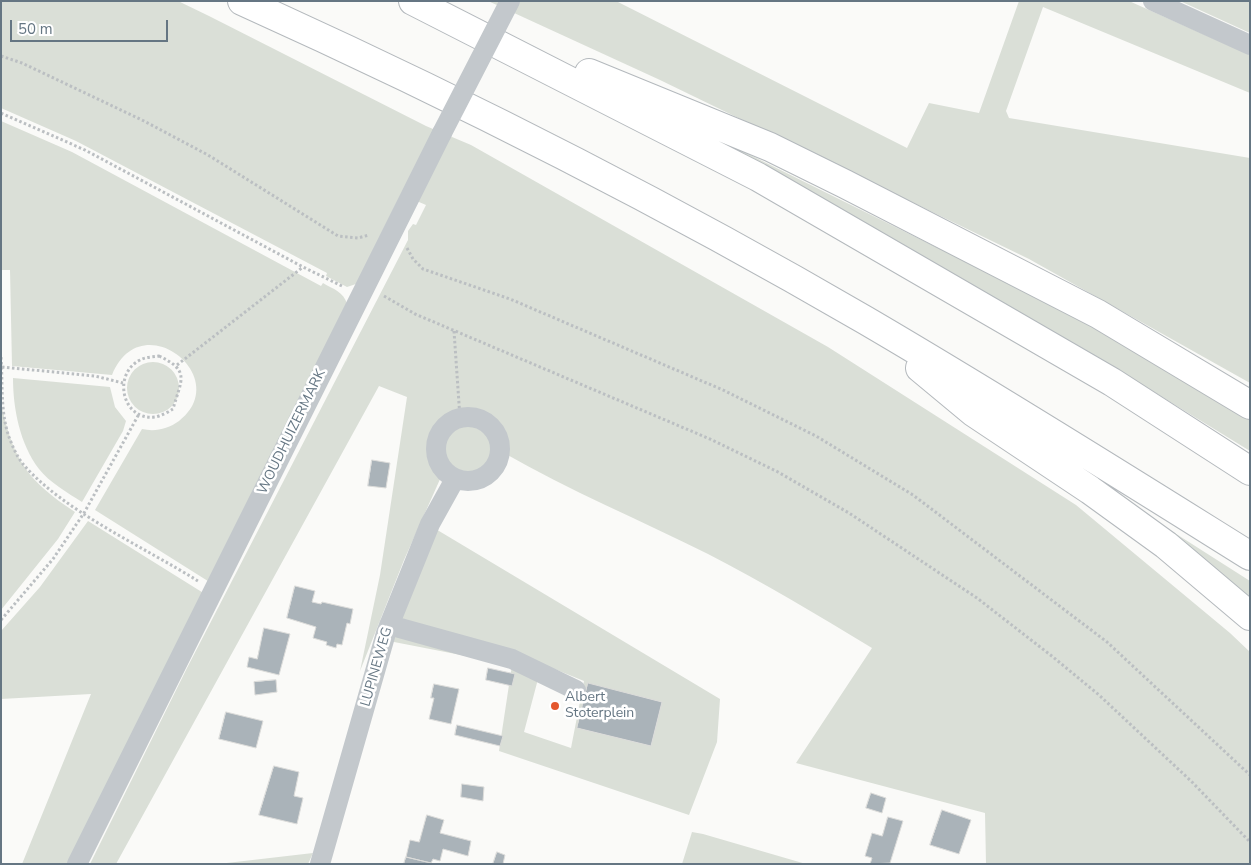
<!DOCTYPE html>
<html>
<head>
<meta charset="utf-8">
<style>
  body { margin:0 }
  #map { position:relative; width:1251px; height:865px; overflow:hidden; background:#fafaf8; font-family:"Nunito Sans",sans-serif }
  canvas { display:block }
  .frame { position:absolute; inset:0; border:2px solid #657683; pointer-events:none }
  .scale { position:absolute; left:10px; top:20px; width:158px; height:22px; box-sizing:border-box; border:2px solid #657683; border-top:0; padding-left:6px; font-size:15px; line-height:18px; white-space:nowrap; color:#657683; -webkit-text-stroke:4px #fff; paint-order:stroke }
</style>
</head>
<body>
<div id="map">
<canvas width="1251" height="865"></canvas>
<div class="frame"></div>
<div class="scale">50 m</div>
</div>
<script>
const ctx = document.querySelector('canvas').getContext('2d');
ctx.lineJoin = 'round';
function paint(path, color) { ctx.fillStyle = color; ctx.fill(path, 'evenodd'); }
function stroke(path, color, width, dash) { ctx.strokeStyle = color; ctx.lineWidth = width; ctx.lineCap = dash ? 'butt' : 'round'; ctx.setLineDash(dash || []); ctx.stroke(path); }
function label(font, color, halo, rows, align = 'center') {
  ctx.font = font + ' "Nunito Sans",sans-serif'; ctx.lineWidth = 5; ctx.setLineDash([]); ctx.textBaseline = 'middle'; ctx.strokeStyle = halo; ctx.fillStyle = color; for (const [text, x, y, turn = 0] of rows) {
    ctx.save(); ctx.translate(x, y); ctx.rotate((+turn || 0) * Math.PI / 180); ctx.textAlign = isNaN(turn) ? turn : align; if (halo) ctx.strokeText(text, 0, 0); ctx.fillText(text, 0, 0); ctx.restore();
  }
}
paint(new Path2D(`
  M1,1h177l31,15 217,110 45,19 357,202 248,158 154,128 20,19v212h-264l-1,-51 -189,-50 76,-115c-54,-33 -108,-65 -164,-94 -68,-34 -138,-63 -204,-101 1,-75 -114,-31 -63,24l-37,83 -44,111 20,-96 27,-178 -28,-11 -263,478h-26l97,-196 221,-428v-9l5,-7 3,1 10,-20 -21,-9 -49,88 -9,3 -21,-11 1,-3 -251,-132 -75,-33z
  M488,1h128l291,147 22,-45 50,10 40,-112h110l121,54v38l-207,-86 -37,104 3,7 241,40v225l-221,-124 -369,-179z
  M1180,1h70v32z
  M1,121l71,31 249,134 2,-3c10,6 21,9 24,21l-136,279 -116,-73 47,-81c13,3 26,0 37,-8 56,-43 -38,-118 -67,-46l-100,-9 -2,-96h-9z
  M728,144l365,181 157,90v36l-166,-102 -357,-203z
  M127 388a26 26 0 1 1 52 0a26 26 0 1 1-52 0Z
  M13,378l97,9 5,20 11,14 -3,10 -41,71c-14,-9 -33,-20 -43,-33 -19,-25 -26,-60 -26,-91z
  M1,403c12,56 25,77 74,109l-17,27 -57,71z
  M440 450a26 26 0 1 1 52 0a26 26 0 1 1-52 0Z
  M1112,493l138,88v23z
  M88,521l117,73 -134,270h-49l69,-170 -90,5v-68l39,-44z
  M434,528l286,171 -3,43 -28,73 -190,-64 13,-86 -123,-24zM542,664l42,17 -13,67 -47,-16zM588,684l74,18 -11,44 -74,-18z
  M692,832l11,2 103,30h-124z
  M313,853l-5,11h-90z`), '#dadfd7');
const building = new Path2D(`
  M372,460l18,3 -4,25 -18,-2z
  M295,586l20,5 -3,11 9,2 1,-2 31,7 -3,15 -3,-1 -5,22 -5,-1 -1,4 -10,-3 1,-3 -14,-4 3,-11 -29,-9z
  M264,628l26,6 -11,41 -32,-8 2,-10 8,2z
  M488,668l27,6 -3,12 -26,-6z
  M276,680l1,12 -22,3 -1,-13z
  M588,683l74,19 -11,44 -74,-18z
  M434,684l25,5 -8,35 -22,-5 5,-21h-3z
  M226,712l37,9 -7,27 -37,-9z
  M457,725l46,11 -3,10 -45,-11z
  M274,766l25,6 -5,24 9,2 -6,26 -38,-9z
  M462,784l22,3 -1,14 -22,-4z
  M871,793l15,5 -4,15 -16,-5z
  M942,810l29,10 -12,34 -29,-9z
  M427,815l17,5 -4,13 31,8 -3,15 -25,-7 -3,12 -7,-2 -2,4 -25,-6 4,-17 9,2z
  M888,817l15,4 -13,42 -20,1 2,-6 -7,-2 7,-23 10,3z
  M497,852l8,3 -2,9h-10z
  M406,857l25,6v1h-27z`);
paint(building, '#aab3b9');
stroke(building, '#dcdcda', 1);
const motorway = new Path2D(`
  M242,1c213,96 422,202 623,319 130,76 257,156 385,236
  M413,1l345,176 354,205 138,89
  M589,73l181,74 75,37 253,130 152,91
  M920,368l53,44 117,78 76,55 84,71`);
stroke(motorway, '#b4b9bd', 30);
stroke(new Path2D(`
  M1,56l21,7 122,58 64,34 130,81 20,2 11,-3
  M1,113l84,37 218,117 41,20
  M407,248l6,11 10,10 87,30 213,91 93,46 97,59 194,147 143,133
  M384,296l31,18 295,125 68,33 71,41 128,85 76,59 46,38 92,86 59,61
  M454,331l6,87
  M159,356c32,15 22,24 14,53 -5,3 -12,7 -18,8 -33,4 -43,-43 -15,-57 5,-3 13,-3 19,-4z
  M1,357c2,27 -1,54 8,80 3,8 8,20 14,27 40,47 121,83 175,117
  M177,365l126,-98
  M2,367l93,9 28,7
  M1,620l52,-61 31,-46 55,-99`), '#bbbfc2', 3, [2.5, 2.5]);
stroke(new Path2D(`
  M1153,1l97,44
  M436 449a32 32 0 1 1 64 0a32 32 0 1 1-64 0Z
  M389,625l123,34 64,31
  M77,864l365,-731
  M320,864l66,-231 44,-109 25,-45`), '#c3c8cc', 20);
stroke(motorway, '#fff', 28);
stroke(new Path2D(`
  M442,133l68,-132`), '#c3c8cc', 20);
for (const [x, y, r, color] of [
  [555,706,5,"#e4572e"]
]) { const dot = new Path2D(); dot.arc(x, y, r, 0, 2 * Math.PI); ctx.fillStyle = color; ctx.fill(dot); stroke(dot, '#fff', 2); }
label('14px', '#657683', '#fff', [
  ["WOUDHUIZERMARK",292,432,-64],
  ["LUPINEWEG",377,667,-74]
]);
label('14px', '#657683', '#fff', [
  ["Albert",565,698],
  ["Stoterplein",565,714]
], 'left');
</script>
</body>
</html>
